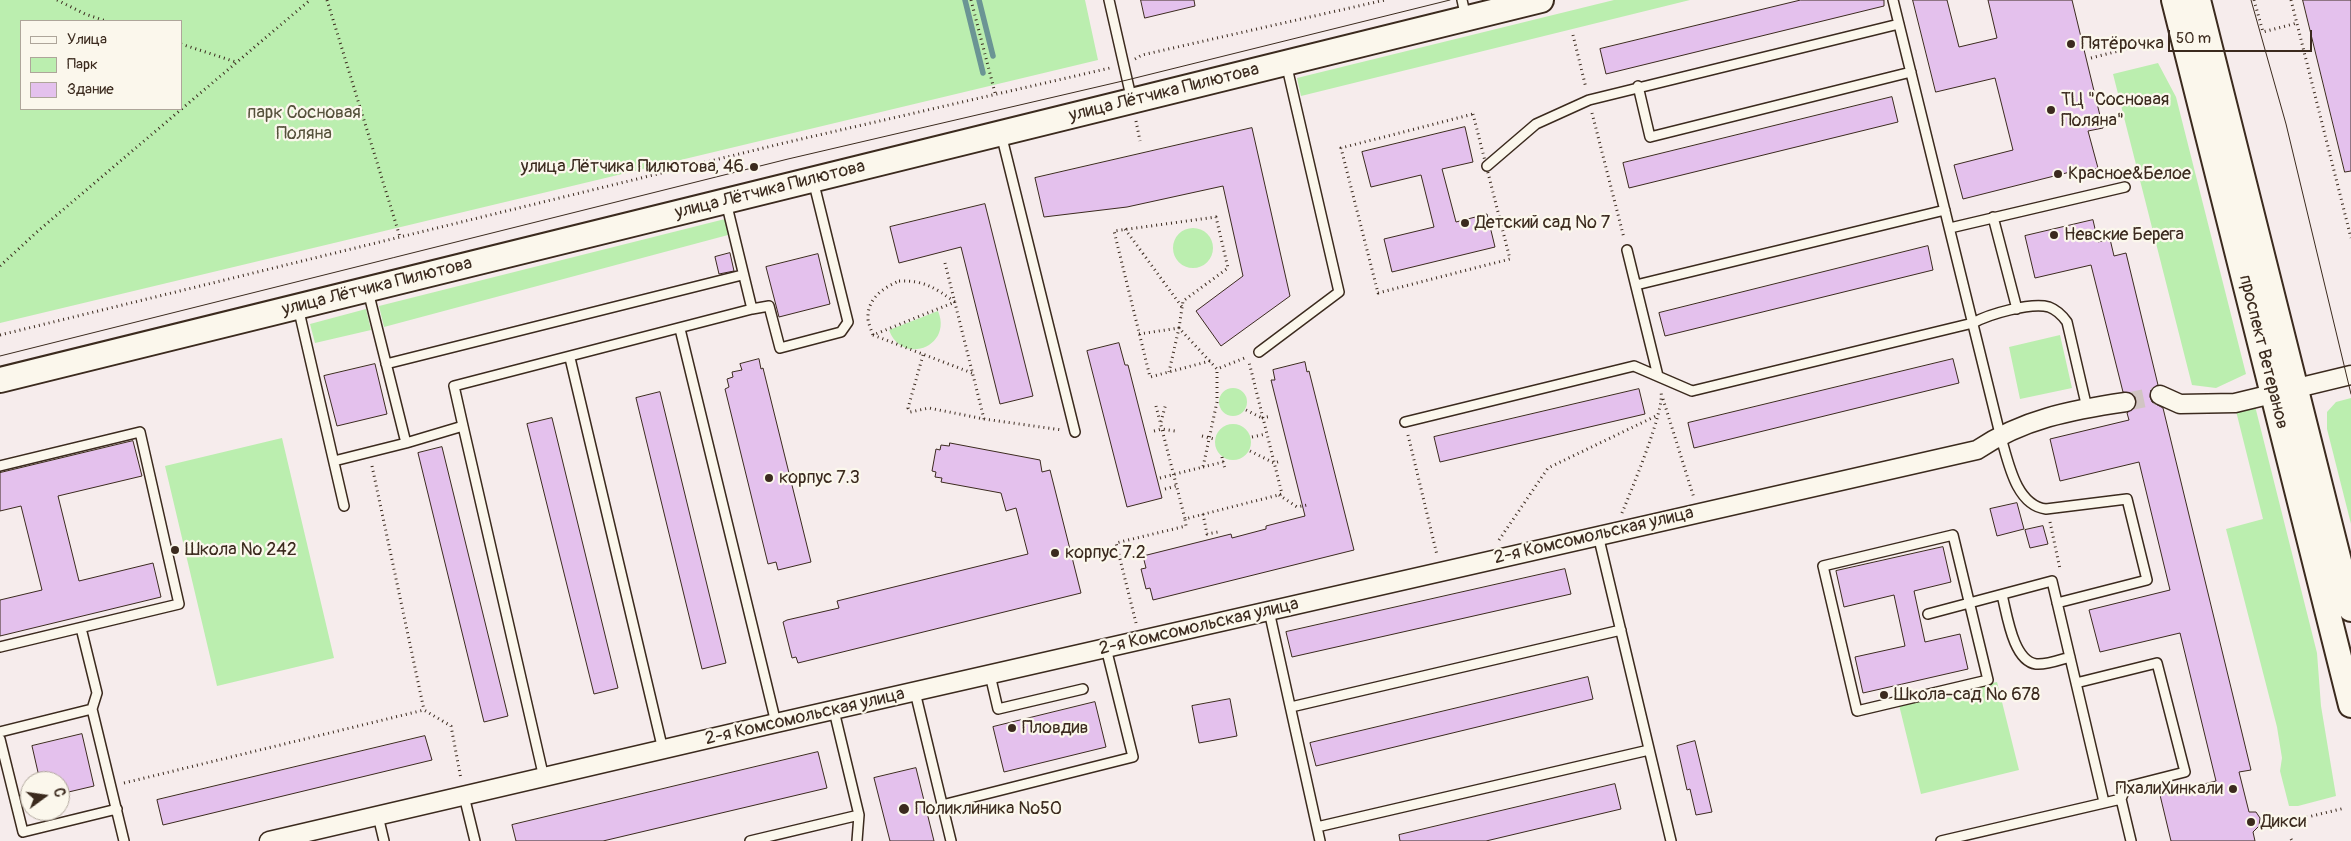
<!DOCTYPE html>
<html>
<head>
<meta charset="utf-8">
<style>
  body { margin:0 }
  #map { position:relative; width:2351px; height:841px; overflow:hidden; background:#f6ecec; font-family:Pangolin,sans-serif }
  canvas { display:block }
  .legend { position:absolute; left:20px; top:20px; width:162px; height:90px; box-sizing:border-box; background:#fbf7ec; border:1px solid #aea59a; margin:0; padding:6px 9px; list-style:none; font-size:15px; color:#3b2a1e }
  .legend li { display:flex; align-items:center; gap:10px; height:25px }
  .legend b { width:25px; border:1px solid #aea59a }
  .north { position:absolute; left:20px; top:771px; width:50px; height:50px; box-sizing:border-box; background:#fbf7ec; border:1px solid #aea59a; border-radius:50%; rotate:76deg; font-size:14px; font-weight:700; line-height:20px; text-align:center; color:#3b2a1e }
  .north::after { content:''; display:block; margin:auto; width:18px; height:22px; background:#3b2a1e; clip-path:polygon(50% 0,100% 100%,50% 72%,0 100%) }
  .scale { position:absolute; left:2168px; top:30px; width:144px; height:22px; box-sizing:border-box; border:2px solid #3b2a1e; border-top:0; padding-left:6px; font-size:15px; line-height:18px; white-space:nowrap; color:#3b2a1e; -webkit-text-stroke:4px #fbf7ec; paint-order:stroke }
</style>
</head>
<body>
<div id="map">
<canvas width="2351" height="841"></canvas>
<ul class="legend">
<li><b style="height:6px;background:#fbf7ec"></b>Улица</li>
<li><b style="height:14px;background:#bbeeaf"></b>Парк</li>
<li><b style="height:14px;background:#e4c1ed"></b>Здание</li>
</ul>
<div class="north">С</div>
<div class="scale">50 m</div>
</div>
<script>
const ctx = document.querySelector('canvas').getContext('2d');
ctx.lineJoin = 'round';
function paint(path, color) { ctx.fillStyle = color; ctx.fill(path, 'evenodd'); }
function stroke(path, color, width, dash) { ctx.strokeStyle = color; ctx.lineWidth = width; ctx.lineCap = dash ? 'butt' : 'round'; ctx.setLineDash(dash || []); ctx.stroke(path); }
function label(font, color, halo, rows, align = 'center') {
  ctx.font = font + ' Pangolin,sans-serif'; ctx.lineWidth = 4.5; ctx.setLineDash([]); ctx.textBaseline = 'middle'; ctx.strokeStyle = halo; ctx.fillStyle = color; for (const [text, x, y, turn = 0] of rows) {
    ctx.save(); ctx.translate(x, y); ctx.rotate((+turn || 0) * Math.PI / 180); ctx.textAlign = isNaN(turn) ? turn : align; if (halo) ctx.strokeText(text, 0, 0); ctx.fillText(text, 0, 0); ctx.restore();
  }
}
paint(new Path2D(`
  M0,0h1085l13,60 -1098,263zM21,21h160v88h-160z
  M1614,0h76l-389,96 -4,-18z
  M2158,63l18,34 70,277 -30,14 -24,-3 -79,-311z
  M725,219l3,16 -344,92 -5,-21z
  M1173 248a20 20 0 1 1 40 0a20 20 0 1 1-40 0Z
  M366,309l5,21 -56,13 -5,-19z
  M938,311c15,36 -36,55 -49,19z
  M2060,335l12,53 -52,11 -11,-52z
  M1219 402a14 14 0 1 1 28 0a14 14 0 1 1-28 0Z
  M2351,398v126l-24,-95v-17l9,-10z
  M2254,402l63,251 4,53 15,90 -38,10h-9l-9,-35 2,-13 -5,-31 -51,-198 37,-10 -28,-112z
  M1215 442a18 18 0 1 1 36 0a18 18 0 1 1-36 0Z
  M282,438l52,220 -117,28 -52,-220z
  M1997,682l22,88 -98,24 -22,-89z`), '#bbeeaf');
stroke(new Path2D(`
  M965,0l18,73
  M979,0l14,56`), '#6b9594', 5.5);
const building = new Path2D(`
  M1141,0h53l1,6 -50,12z
  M1801,0h83v6l-278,68 -6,-25z
  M1913,0h34l12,47 38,-9 -9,-38h84l31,128 -15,3 10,37 -19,5 -1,-3 -115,29 -9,-34 59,-15 -18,-72 -59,14z
  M2303,0h48v171l-6,1z
  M1892,97l6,25 -269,66 -6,-25z
  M1465,127l8,35 -31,7 14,53 31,-8 8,33 -103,25 -8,-33 50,-12 -13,-52 -50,12 -9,-35z
  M1252,128l38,168 -69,50 -25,-35 47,-35 -20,-90 -96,21 -83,10 -9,-39z
  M985,204l48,192 -33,8 -39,-157 -62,16 -9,-36z
  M2093,220l5,22 12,-3 4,17 12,-3 32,132 -7,5 -1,7 2,5 11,6 88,362 -12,2 10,40h7l4,6 -1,8 -6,6 2,9h-84l-11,-46 56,-14 -36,-148 -80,19 -11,-42 81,-20 -31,-128 -79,19 -10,-42 79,-19 -2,-7 9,-8 -2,-10 -11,-3 -32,-127 -56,13 -10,-42z
  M1928,246l5,24 -268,66 -6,-23z
  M730,253l4,18 -15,3 -4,-17z
  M818,254l12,50 -51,13 -13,-50z
  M1119,343l6,22h3l34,133 -35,9 -40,-156z
  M759,359l2,10 2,-1 48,194 -33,8 -2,-8 -8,2 -43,-175 4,-2 -2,-8 6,-2 -1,-5 10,-2 -2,-6z
  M1953,359l6,24 -265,65 -6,-25z
  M1305,362l2,10 2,-1 45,179 -201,50 -3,-12 -4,1 -5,-20 5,-1 -3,-12 88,-22 1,4 34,-9v-3l39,-10 -34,-136h4l-2,-10z
  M375,364l12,50 -50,12 -13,-50z
  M1639,389l6,25 -205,48 -6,-25z
  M660,392l66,271 -24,6 -66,-271z
  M552,418l66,270 -24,6 -67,-270z
  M133,441l9,35 -84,20 21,85 74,-18 8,34 -161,39v-36l42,-10 -21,-84 -21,5v-38z
  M950,443l90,17 2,12 8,-2 31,123 -283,70 -2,-6 -4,1 -9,-36 4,-2 52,-12 -2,-7 191,-47 -12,-46 -10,3 -5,-18 -60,-11 1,-4 -7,-1 1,-5 -4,-1 4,-22 4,1 1,-5 8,1z
  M442,447l66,269 -24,6 -66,-269z
  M2017,503l7,26 -27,7 -7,-27z
  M2043,526l5,18 -18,4 -5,-18z
  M1943,547l8,35 -37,9 11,51 35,-8 8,35 -105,24 -8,-36 50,-11 -11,-51 -50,12 -8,-36z
  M1565,569l6,25 -279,63 -6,-25z
  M1588,677l5,22 -277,67 -6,-23z
  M1230,699l7,37 -38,7 -7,-37z
  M1095,702l11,45 -102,25 -11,-45z
  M82,734l12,52 -34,8v-13h-20l-8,-35z
  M425,736l7,24 -269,65 -6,-25z
  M1695,741l17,71 -16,3 -6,-26 -3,1 -10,-44z
  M818,752l9,36 -224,53h-87l-4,-16z
  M916,768l18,73h-44l-16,-63z
  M1615,784l6,25 -135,32h-86l-1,-6z`);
paint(building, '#e4c1ed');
stroke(building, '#3b2a1e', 1);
stroke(new Path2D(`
  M2126,402l34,-7`), '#d1c5c3', 18, [18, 9]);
const lane = new Path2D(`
  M1109,0l23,101
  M1462,0l4,18
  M1893,0l107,434c8,26 15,71 46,75l81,-10 20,81 -90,23
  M1638,86l12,51 261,-65
  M1001,134l74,298
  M1487,166l49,-42 53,-24 310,-76
  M1993,217l24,92
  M1950,228l175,-41
  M1627,250l31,126
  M1636,285l309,-75
  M368,291l38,152 57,-17 -9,-40 298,-77 -26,-107
  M298,307l46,199
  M752,309l17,-3 11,42 61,-16 7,-10 -35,-142
  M680,329l96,394
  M1259,352l80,-60 -53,-229
  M570,358l93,392
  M386,364l356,-89
  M1405,422l229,-56 58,25 281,-68c16,-9 58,-21 76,-16 8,3 13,8 18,15l20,86
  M463,426l81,352
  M334,461l72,-18
  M0,466l140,-34 39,172 -179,43
  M1598,535l73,306
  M1953,535l35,145 -131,31 -34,-145z
  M2002,595c5,19 11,66 34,69 11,1 23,-4 34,-7
  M1269,611l51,230
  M1928,614l124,-33 52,221
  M81,628l16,65 -5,16
  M990,675l8,34 85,-20
  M2076,683l81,-20 28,109 -59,15 -5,12
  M915,692l36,149
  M1291,707l330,-77
  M0,732l92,-23 32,132
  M0,739l23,93 94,-23
  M464,796l11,45
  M942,805l191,-48 -27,-109
  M378,816l6,25
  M1317,827l332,-77
  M750,841l109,-26 -25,-104
  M857,841l2,-26
  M1941,841l180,-42 10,42`);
const street = new Path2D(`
  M2160,395l20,9 55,-1 116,-28
  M269,841l507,-118 1201,-273c46,-31 94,-40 149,-48`);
const secondary = new Path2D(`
  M2174,0l177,705
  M2198,0l153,609
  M0,380l1541,-380`);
stroke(lane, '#3b2a1e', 12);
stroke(street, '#3b2a1e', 21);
stroke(secondary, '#3b2a1e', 28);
stroke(new Path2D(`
  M57,0l28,14 21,7
  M327,0l73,237
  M971,0l24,93
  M2254,0l9,32 34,-9
  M2291,0l60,238
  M1573,35l13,53
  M181,44l55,18
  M2091,58l67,-17
  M1135,59l7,-4 243,-55
  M1592,113l32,125
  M1473,114l37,145 -132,34 -37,-145z
  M1136,121l4,20
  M1125,229l57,78
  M945,263l39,156
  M0,266l38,-35 272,-231
  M899,281c25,-1 36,7 56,21l-82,33c-2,-6 -6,-14 -5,-20 1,-18 17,-28 31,-34z
  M1139,334l40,-6 -10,44
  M0,335l784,-192 326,-75
  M873,335l99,38
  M923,355l-15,53 2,4 19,-4 55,11 78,11
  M1210,361l-60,16 -36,-146 102,-14 12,51 -45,33 -4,27 38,41 30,-12
  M1663,399l31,99
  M1156,406l29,113
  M1246,410l16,8
  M1262,418l9,-2
  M1161,422l5,-19
  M1154,431l8,-2 13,2
  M1408,435l29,120
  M1202,436l12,3
  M1252,437l14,-3
  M1250,451l24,12 7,-2
  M1222,457l1,5
  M372,466l52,244
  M1203,467l20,-5 2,7
  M1160,478l43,-11 14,-65v-33
  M1165,489l11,-3
  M1279,495l18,12 10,-2
  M1622,513c9,-22 43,-103 39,-121
  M1203,514l4,20 11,-2
  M2050,522l10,47
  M1499,540l49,-72 110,-53
  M1136,623l-20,-80 70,-17 -1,-7 97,-25 -33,-132
  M124,783l300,-73 27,16 10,53
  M2287,822l58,-14
  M2291,839l1,2`), '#3b2a1e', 3, [1, 4]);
stroke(lane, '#fbf7ec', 9);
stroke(street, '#fbf7ec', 18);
stroke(secondary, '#fbf7ec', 24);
stroke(new Path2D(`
  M2251,0l35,124 65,270
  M0,356l788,-197 339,-79 323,-80`), '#3b2a1e', 1);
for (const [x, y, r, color] of [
  [2071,44,5,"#3b2a1e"],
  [2051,110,5,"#3b2a1e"],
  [754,167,5,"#3b2a1e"],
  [2058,174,5,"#3b2a1e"],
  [1465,223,5,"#3b2a1e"],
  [2054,235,5,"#3b2a1e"],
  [769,478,5,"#3b2a1e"],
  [175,550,5,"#3b2a1e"],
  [1055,553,5,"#3b2a1e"],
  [1884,695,5,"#3b2a1e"],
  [1012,728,5,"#3b2a1e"],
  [2233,789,5,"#3b2a1e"],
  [904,809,6,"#3b2a1e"],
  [2251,822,5,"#3b2a1e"]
]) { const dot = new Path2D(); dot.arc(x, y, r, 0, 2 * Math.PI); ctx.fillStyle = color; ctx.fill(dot); stroke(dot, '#fbf7ec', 2); }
label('18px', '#3b2a1e', '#fbf7ec', [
  ["Пятёрочка",2081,44],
  ["ТЦ \"Сосновая",2061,100],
  ["Поляна\"",2061,121],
  ["улица Лётчика Пилютова, 46",744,167,"right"],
  ["Красное&Белое",2068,174],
  ["Детский сад № 7",1475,223],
  ["Невские Берега",2064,235],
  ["корпус 7.3",779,478],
  ["Школа № 242",185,550],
  ["корпус 7.2",1065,553],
  ["Школа-сад № 678",1894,695],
  ["Пловдив",1022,728],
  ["ПхалиХинкали",2223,789,"right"],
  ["Поликлиника №50",915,809],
  ["Дикси",2261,822]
], 'left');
label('18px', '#3b2a1e', '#fbf7ec', [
  ["улица Лётчика Пилютова",1164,93,-14],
  ["улица Лётчика Пилютова",770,190,-14],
  ["улица Лётчика Пилютова",377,287,-14],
  ["проспект Ветеранов",2263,352,76],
  ["2-я Комсомольская улица",1594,536,-13],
  ["2-я Комсомольская улица",1199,627,-13],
  ["2-я Комсомольская улица",805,717,-13]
]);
label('18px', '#55513b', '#fbf7ec', [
  ["парк Сосновая",304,113],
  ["Поляна",304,134]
]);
</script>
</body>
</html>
